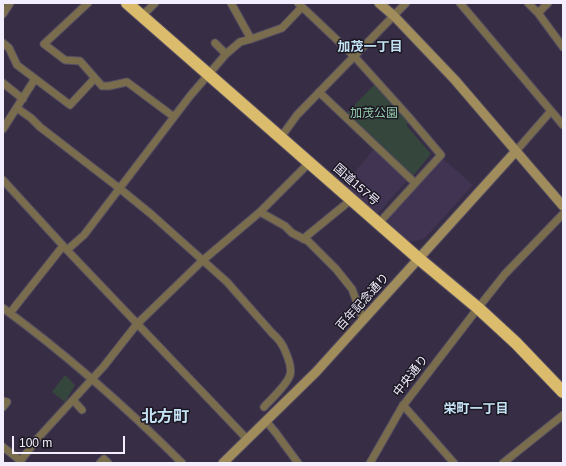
<!DOCTYPE html>
<html>
<head>
<meta charset="utf-8">
<style>
  body { margin:0 }
  #map { position:relative; width:566px; height:466px; overflow:hidden; background:#372e45; font-family:Helvetica,sans-serif }
  canvas { display:block }
  .frame { position:absolute; inset:0; border:4px solid #f3eefd; pointer-events:none }
  .scale { position:absolute; left:12px; top:436px; width:113px; height:18px; box-sizing:border-box; border:2px solid #f3eefd; border-top:0; padding-left:5px; font-size:12px; line-height:14px; white-space:nowrap; color:#f3eefd; -webkit-text-stroke:3px #1c1823; paint-order:stroke }
</style>
</head>
<body>
<div id="map">
<canvas width="566" height="466"></canvas>
<div class="frame"></div>
<div class="scale">100 m</div>
</div>
<script>
const ctx = document.querySelector('canvas').getContext('2d');
ctx.lineJoin = 'round';
function paint(path, color) { ctx.fillStyle = color; ctx.fill(path, 'evenodd'); }
function stroke(path, color, width, dash) { ctx.strokeStyle = color; ctx.lineWidth = width; ctx.lineCap = dash ? 'butt' : 'round'; ctx.setLineDash(dash || []); ctx.stroke(path); }
function label(font, color, halo, rows, align = 'center') {
  ctx.font = font + ' Helvetica,"Noto Sans JP",sans-serif'; ctx.lineWidth = 3; ctx.setLineDash([]); ctx.textBaseline = 'middle'; ctx.strokeStyle = halo; ctx.fillStyle = color; for (const [text, x, y, turn = 0] of rows) {
    ctx.save(); ctx.translate(x, y); ctx.rotate((+turn || 0) * Math.PI / 180); ctx.textAlign = isNaN(turn) ? turn : align; if (halo) ctx.strokeText(text, 0, 0); ctx.fillText(text, 0, 0); ctx.restore();
  }
}
paint(new Path2D(`
  M374,149l33,32 -31,34 -33,-29z
  M442,158l31,27 -49,54 -16,3 -22,-18v-4z`), '#403452');
paint(new Path2D(`
  M375,84l34,38 -3,3 25,29 -19,23 -66,-63z
  M65,375l10,10 -10,17 -13,-10z`), '#35463c');
const street = new Path2D(`
  M88,3l-44,41 21,16 15,1 22,25h7l18,-4 47,35
  M231,3l20,36
  M298,3l56,53 54,60 33,39 -62,68
  M460,3l103,122
  M528,3l10,10 25,34
  M538,13l10,-10
  M3,14l7,-11
  M142,16l13,-13
  M3,43l6,5 8,17 53,40 25,-27
  M215,43l11,11
  M3,83l20,16
  M319,92l96,91
  M17,108l14,10 9,9 79,61 32,26 76,68 45,51c7,6 11,11 14,20 3,7 6,15 4,22 -3,10 -19,24 -26,32
  M3,129l32,-50
  M281,137l16,-22 109,-112
  M516,151l35,-40
  M3,180l64,70 180,189
  M260,212l25,14 7,7 16,8 28,28 16,20 11,30
  M303,239l49,-40
  M67,250l17,-15 106,-139 36,-42 14,-12 11,-3 31,-11 20,-21
  M3,308c64,47 123,99 179,155
  M10,313l53,-67
  M73,400l9,10
  M3,401l4,1 -4,5
  M403,405l51,58
  M266,421l10,12 22,30
  M3,447l18,14
  M19,463l19,-25 66,-72 33,-42 65,-63 58,-49 50,-50
  M100,463l4,-4 4,4
  M370,463l32,-56 76,-99 27,-34 58,-60
  M503,463l60,-48`);
const secondary = new Path2D(`
  M379,3l15,13 61,64 108,126
  M223,463l93,-91 200,-221`);
const highway = new Path2D(`
  M127,3l291,255 60,50 38,35 47,49`);
stroke(street, '#554d62', 9);
stroke(secondary, '#554d62', 11);
stroke(highway, '#554d62', 14);
stroke(street, '#796d4e', 7);
stroke(secondary, '#a08d5b', 9);
stroke(highway, '#dabc6c', 12);
label('12px', '#95cdac', '#1c1823', [
  ["加茂公園",374,114]
]);
label('12px', '#f3eefd', '#1c1823', [
  ["国道157号",356,185,41],
  ["百年記念通り",363,302,-48],
  ["中央通り",411,376,-52]
]);
label('bold 13px', '#c5e2f5', '#1c1823', [
  ["加茂一丁目",370,47],
  ["栄町一丁目",476,409]
]);
label('bold 16px', '#c5e2f5', '#1c1823', [
  ["北方町",165,418]
]);
</script>
</body>
</html>
